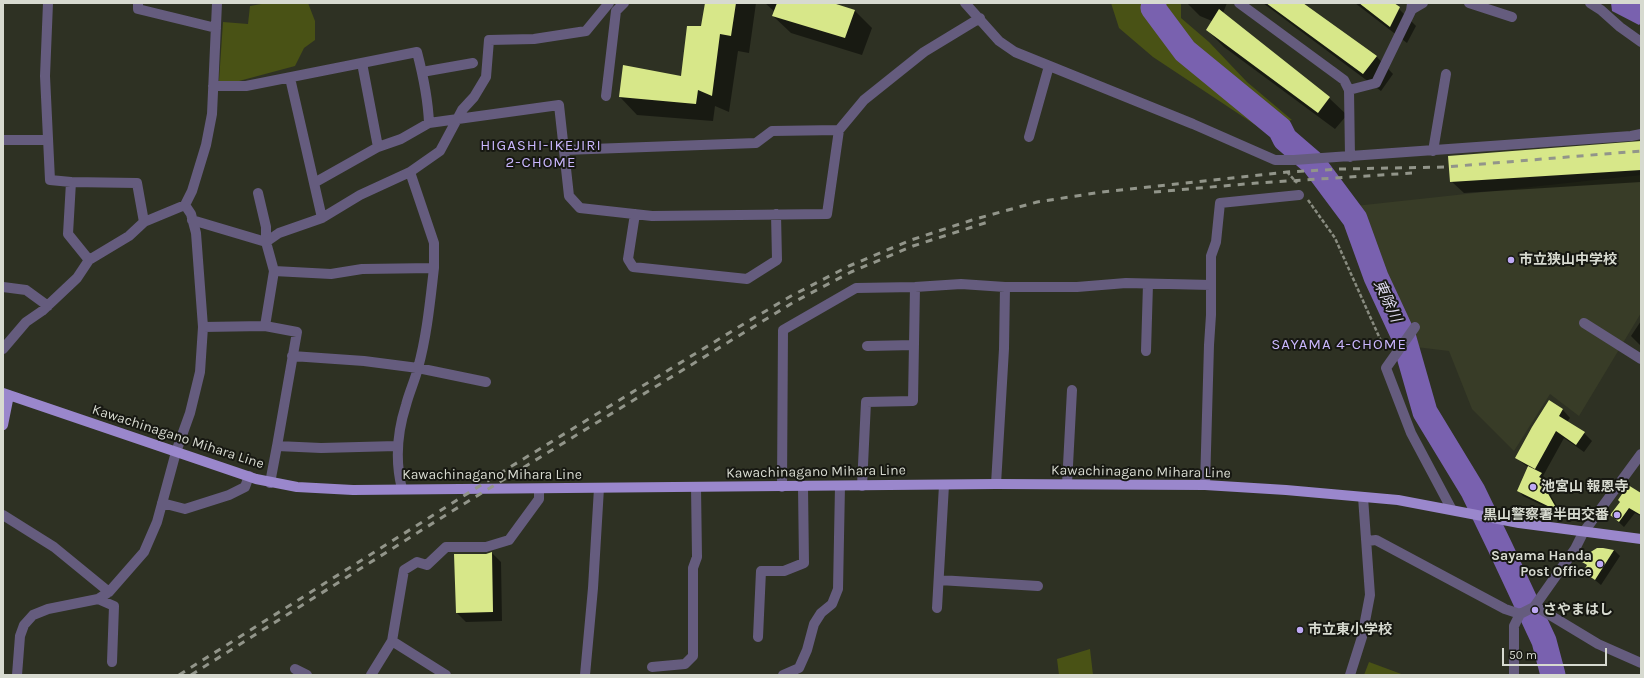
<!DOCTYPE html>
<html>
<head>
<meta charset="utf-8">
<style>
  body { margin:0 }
  #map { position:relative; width:1644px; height:678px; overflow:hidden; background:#2e3123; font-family:Karla,sans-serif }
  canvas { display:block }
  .frame { position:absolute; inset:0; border:4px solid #d7dad0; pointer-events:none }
  .scale { position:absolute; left:1502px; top:648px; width:105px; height:18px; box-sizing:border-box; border:2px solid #d7dad0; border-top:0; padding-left:5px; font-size:12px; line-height:14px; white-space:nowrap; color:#d7dad0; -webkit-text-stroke:3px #171812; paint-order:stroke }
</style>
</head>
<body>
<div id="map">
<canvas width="1644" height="678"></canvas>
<div class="frame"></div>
<div class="scale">50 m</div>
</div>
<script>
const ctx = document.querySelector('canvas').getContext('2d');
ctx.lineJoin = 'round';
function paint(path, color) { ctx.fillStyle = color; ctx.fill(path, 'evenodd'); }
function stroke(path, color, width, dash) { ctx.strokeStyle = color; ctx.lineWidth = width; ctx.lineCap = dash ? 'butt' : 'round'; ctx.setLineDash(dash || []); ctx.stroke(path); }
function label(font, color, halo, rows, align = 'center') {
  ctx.font = font + ' Karla,"Noto Sans JP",sans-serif'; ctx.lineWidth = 4; ctx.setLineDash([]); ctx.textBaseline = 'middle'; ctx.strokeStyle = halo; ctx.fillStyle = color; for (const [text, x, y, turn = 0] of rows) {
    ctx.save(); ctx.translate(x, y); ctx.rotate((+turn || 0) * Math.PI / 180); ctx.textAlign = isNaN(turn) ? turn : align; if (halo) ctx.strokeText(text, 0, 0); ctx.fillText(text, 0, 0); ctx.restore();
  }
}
paint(new Path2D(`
  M1641,175v138l-62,103 -29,-22 -36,57 -42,-42 -23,-58 -33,-4 -1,-12 -60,-129z`), '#383c27');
paint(new Path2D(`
  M267,3h41l7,18v19l-11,8 -9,18 -56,15h-20l4,-59 25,2 2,-18z
  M1111,3h70v15l28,24 38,40 45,38 -32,8 -107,-71 -34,-29z
  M1090,649l3,26h-34l-2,-16z
  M1369,662l35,13h-40z`), '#495215');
paint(new Path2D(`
  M1611,3h30v20l-2,2 -27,-14z`), '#7961af');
paint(new Path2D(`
  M706,3h50l-7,50 -11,-2 -9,61 -14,-6 -2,15 -76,-6 -17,-18 62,-20 20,-49z
  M765,3h64l26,8 17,17 -10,27 -71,-22 -18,-17 2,-4z
  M1187,3h40l-4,10 106,85 18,17 -12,14 -111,-82 -17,-17 5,-9 -12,-5z
  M1263,3h38l75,53 17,18 -12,17z
  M1355,3h38l23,23 -9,17z
  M1641,141v41l-177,11 -13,-12z
  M1641,321v25l-10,-10z
  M1549,401l14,9 7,8 -3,4 17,11 8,8 -8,11 -20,-14 -21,38 4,3 -1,2 8,8 -3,7 11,19 -39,-19 -5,-6 11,-22 -13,-10z
  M1641,494v22l-6,-3 -11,14 -13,-12 10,-13z
  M1603,549l11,1 6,6 -19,29 -17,-14 3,-5 -4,-4z
  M492,553l9,9 1,59 -36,1 -9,-9 29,-59z`), '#0007');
stroke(new Path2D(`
  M1154,3l-1,5 32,43 95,78 5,10 29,25 41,55 21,58 27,58 22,77 48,79 28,58 43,92 9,34`), '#7961af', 25);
paint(new Path2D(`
  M705,3h31l-5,33 -11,-2 -8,62 -14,-6 -2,14 -77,-7 4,-32 58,11 6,-50h14z
  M777,3h56l22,7 -10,28 -73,-22z
  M1266,3h37l74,53 -14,18z
  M1359,3h35l6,4 -10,20z
  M1219,9l111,88 -12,16 -112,-83z
  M1641,141v29l-191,12 -2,-26z
  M1549,400l14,9 -4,7 26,16 -9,13 -20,-14 -21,38 -20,-11 17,-31z
  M1528,466l14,7 -3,4 10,5 -3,8 12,21 -41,-20z
  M1628,485l13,8v22l-12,-7 -10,14 -9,-7 10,-13 -2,-2z
  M1597,548h6l11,2 -19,30 -12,-8 4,-7 -5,-3 7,-9z
  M492,552l1,60 -37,1 -2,-59h32z`), '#d7e789');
stroke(new Path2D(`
  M1287,172l10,11
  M1308,200l27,38 50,112`), '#898c80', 2.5, [4, 2]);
stroke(new Path2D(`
  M48,3l-3,73 5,104 21,2 -3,52 21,26
  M138,3v6l78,19
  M965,3l34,38 16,11 178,72 82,36h19l337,-24 10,-2
  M1239,3l105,77 5,10
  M1469,3l43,14
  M1590,3l11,7 19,17 21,15
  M1411,10l12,-7
  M362,63l16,84
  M422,72l51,-9
  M290,78l32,140
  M213,86h33l171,-34c6,23 11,47 12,71l-28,16 -23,8 -64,36
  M606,96l10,-85 8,-8
  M429,123l130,-18 10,91 11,12 72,8 175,-2 12,-84 25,-30 60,-48 56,-34
  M1029,137l20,-71
  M3,140h45
  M564,150l192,-7 16,-12 67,-1
  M1433,151l13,-77
  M1350,157l-1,-67 27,-7 35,-72 1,-8
  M71,182l66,1 7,39
  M635,214l-7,45 5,8 114,12 30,-19 -1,-46
  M192,220l74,22 13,-9 43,-15 38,-23 50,-23
  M434,268v-25l-24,-71 30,-21 22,-41 12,-13 12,-20 3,-37 45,-1 52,-8 23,-28
  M274,271l57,3 31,-5 72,-1c-4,34 -7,67 -16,100 -3,12 -9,25 -12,37 -9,28 -11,56 -4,84
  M3,287l23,3 22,16
  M1584,323l57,36
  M265,326l32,6 -20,114
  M203,327l62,-1 9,-55 -8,-29v-15l-8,-34
  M1415,327l-29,41 25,65 41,77
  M867,346l47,-1
  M3,349l23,-27 16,-11 35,-33 12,-18 40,-24 15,-14 41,-17 7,-14 14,-46 6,-31 5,-111
  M1146,351l2,-67
  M292,356l72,5 54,7 68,14
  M270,483l7,-37 44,2 76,-2
  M996,484l8,-135 1,-62
  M1067,484l5,-94
  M1205,485l4,-140 2,-30v-59l5,-14 4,-39 79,-8
  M862,486l4,-84 47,-1 2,-114
  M782,487l1,-157 73,-42 59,-1 46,-3 44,3h72l49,-4 85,2
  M162,503l23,6 44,-14 16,-8 4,-11
  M3,515l51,32 55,45
  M1367,541l9,-1 129,69 15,5 14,-7 41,-58 8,-16 58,-79
  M939,580l99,6
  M98,599l16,7 -2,56
  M1535,606l63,38 43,19
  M937,608l7,-123
  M758,637l3,-66h23l20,-8 -1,-76
  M392,641l12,-71 13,-8 10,3 19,-18h40l23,-7 30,-41v-10
  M652,667l33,-3 8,-8v-88l4,-11 -1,-70
  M295,669l12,6
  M17,675l3,-39 4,-11 9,-10 15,-6 50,-10 11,-7 35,-40 13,-30 19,-70 14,-39 10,-41 3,-45 -7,-94 -5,-19 -6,-9
  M371,675l21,-34 54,34
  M585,675l8,-87 6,-100
  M783,675l16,-7 8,-18 7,-26 7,-11 11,-9 6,-15 2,-103
  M1350,675l12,-38 8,-42 -7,-98
  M1514,675v-49l6,-12`), '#655c7e', 10);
stroke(new Path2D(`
  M3,393l253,86 41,8 56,3 643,-6 209,1 81,5 112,10 121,23 122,16
  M3,425l6,-30`), '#9a87cc', 10);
stroke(new Path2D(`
  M1154,192l103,-9 155,-10
  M179,675l310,-195 253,-155 49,-29 58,-30 62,-26 61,-20 65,-18 65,-10 185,-20 54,-3 104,-2 196,-16
  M191,675l258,-162 345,-211 57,-30 62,-26 78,-25`), '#92958a', 3, [7, 7]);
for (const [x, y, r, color] of [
  [1511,260,4,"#bea9f5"],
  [1533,487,4,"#bea9f5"],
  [1617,515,4,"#bea9f5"],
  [1600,564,4,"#bea9f5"],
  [1535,610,4,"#bea9f5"],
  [1300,630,4,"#bea9f5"]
]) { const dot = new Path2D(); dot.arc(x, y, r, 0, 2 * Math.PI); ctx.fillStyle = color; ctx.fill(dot); stroke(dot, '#171812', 1.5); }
label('bold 14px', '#d7dad0', '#171812', [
  ["市立狭山中学校",1519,260],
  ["池宮山 報恩寺",1541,487],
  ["黒山警察署半田交番",1609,515,"right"],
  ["Sayama Handa",1592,556,"right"],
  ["Post Office",1592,572,"right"],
  ["さやまはし",1543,610],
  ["市立東小学校",1308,630]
], 'left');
label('14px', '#d7dad0', '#171812', [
  ["Kawachinagano Mihara Line",178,437,18],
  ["Kawachinagano Mihara Line",816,472,-1],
  ["Kawachinagano Mihara Line",1141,472,1],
  ["Kawachinagano Mihara Line",492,475]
]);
ctx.letterSpacing = '1px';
label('15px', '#c9b6fd', '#171812', [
  ["HIGASHI-IKEJIRI",541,146],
  ["2-CHOME",541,163],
  ["SAYAMA 4-CHOME",1339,345]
]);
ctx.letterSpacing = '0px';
label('italic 15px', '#ded9ef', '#171812', [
  ["東除川",1387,301,65]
]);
</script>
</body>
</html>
